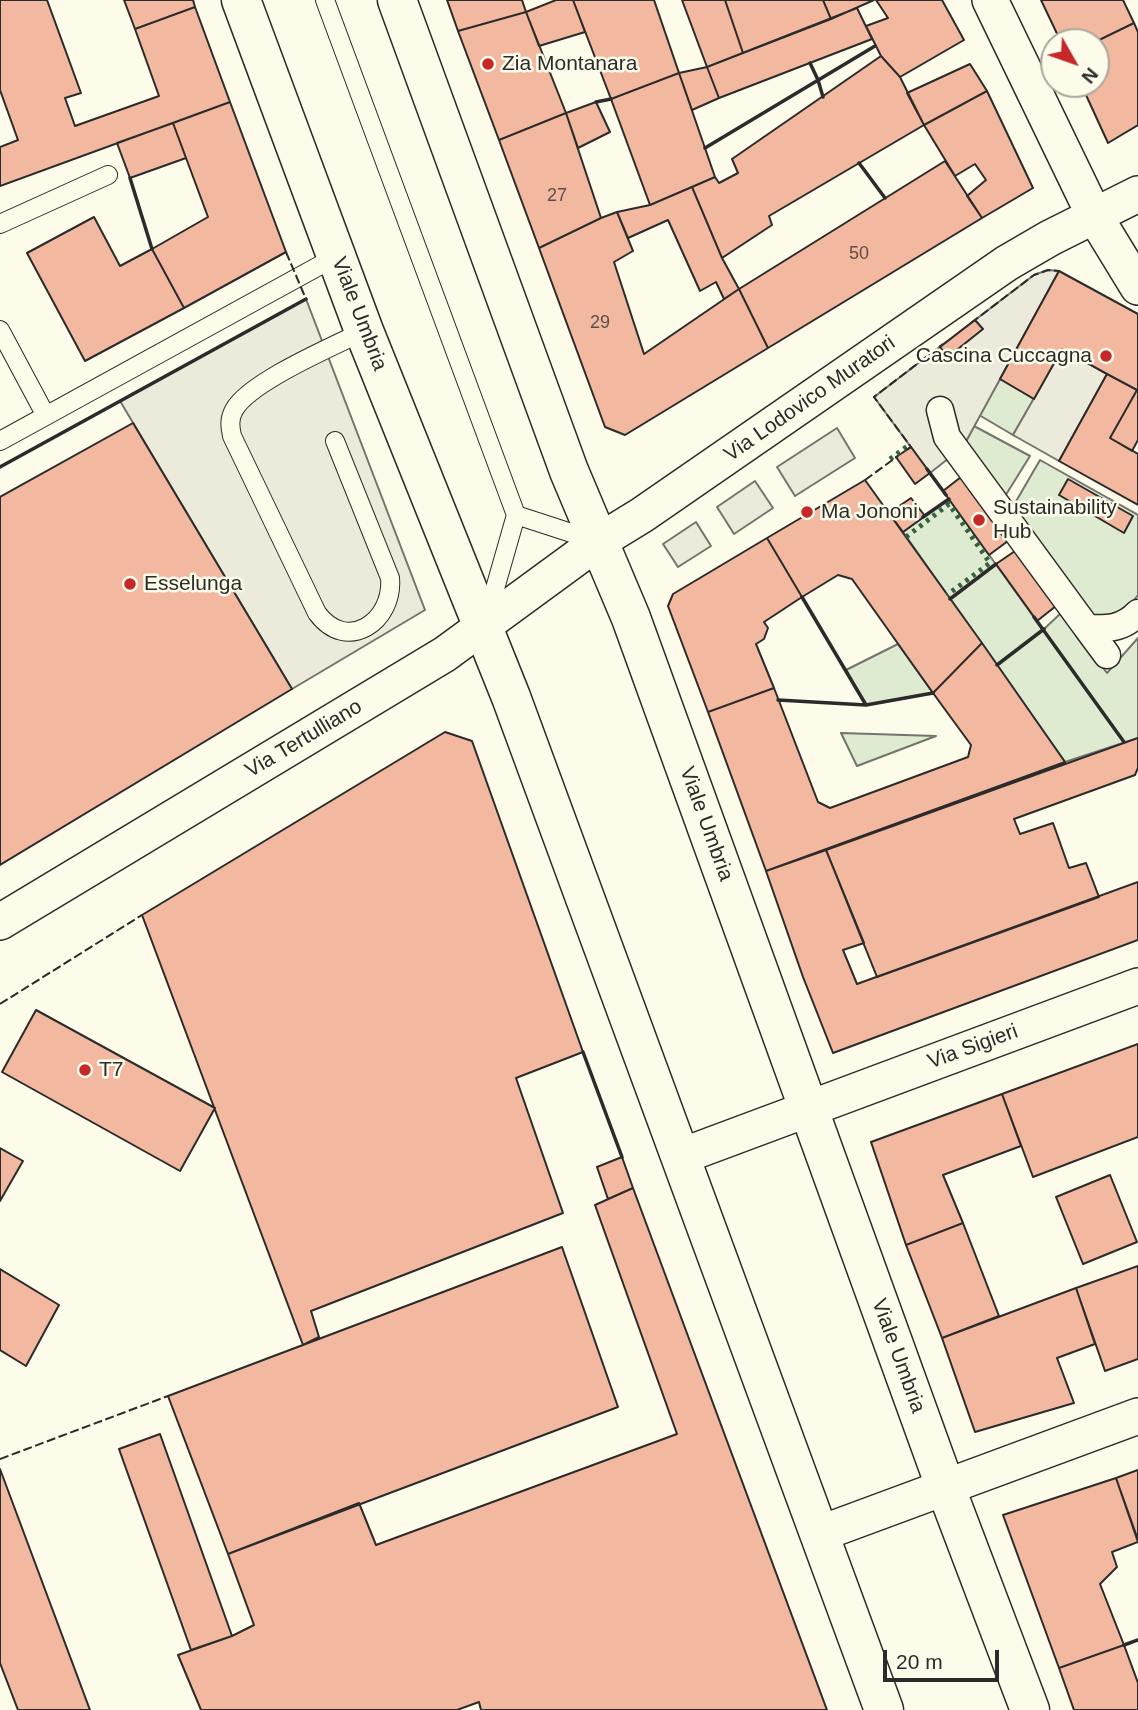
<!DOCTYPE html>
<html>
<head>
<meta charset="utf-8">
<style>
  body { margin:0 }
  #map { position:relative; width:1138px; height:1710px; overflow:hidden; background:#fdfbea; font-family:Helvetica,sans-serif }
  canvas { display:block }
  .north { position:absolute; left:1040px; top:28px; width:70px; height:70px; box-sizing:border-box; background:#fdfbea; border:2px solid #a9a89e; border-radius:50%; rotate:130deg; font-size:19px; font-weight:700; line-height:28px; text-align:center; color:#2b2b2b }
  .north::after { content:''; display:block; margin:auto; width:24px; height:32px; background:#c62828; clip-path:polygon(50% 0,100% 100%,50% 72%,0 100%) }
  .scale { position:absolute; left:883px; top:1650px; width:116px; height:32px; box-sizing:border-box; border:4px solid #2b2b2b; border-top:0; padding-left:9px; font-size:21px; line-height:24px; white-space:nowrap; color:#2b2b2b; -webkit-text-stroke:5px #fdfbea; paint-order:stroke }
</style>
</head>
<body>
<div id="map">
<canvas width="1138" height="1710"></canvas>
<div class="north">N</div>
<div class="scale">20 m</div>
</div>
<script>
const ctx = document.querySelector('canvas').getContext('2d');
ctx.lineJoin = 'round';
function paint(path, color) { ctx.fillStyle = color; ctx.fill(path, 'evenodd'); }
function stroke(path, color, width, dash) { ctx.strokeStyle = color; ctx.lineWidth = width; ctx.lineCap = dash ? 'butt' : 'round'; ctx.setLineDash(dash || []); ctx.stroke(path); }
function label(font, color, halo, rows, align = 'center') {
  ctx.font = font + ' Helvetica,sans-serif'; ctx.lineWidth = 5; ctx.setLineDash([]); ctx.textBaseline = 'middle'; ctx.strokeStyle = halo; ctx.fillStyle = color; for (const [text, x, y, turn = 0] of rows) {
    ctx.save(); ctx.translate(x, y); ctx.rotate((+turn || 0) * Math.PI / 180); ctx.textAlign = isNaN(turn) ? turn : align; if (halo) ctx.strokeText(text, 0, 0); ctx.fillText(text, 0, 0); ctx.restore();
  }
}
const green = new Path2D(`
  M1000,379l34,20 -21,36 -34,-20z
  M974,426l56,30 -28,45 -39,-54z
  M1040,460l98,55v80c-16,22 -27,21 -52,22l-75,-107z
  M949,499l94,131 18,-17 46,60 31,-35v100l-73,24 -162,-230z
  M898,644l35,49 -67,12 -20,-35z
  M841,733l95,3 -79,30z`);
paint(green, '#deebd1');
stroke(green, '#74746e', 2);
const parking = new Path2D(`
  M1048,270l11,1 -96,176 -33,26 -56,-76 160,-122z
  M306,299l119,311 -133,79 -172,-288z
  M1062,349l45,25 -48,87 -46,-26z
  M837,428l18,30 -60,38 -18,-29z
  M755,481l18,27 -39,26 -17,-27z
  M696,522l15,24 -33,21 -15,-23z`);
paint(parking, '#eceadb');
stroke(parking, '#74746e', 2);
const building = new Path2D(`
  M0,0h47l34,93 -16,5 10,28 84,-30 -24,-67 60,-22 35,95 -230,84v-39l18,-7 -18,-50z
  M124,0h69l2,7 -60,22z
  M447,0h75l4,12 -68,19z
  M556,0h17l12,32 -46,14 -13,-34z
  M573,0h81l25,73 -68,26z
  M682,0h43l18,53 -36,14z
  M725,0h98l8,19 -88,34z
  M823,0h51l-43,19z
  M876,0h66l22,40 -64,37 -19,-21 -15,-30 22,-8z
  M1041,0h82l11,23 -39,19h-34z
  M857,8l15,31 -153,59 -12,-31z
  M526,12l40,101 -67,27 -41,-109z
  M1134,23l4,9v93l-30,18 -27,-59h15l-1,-42z
  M881,56l19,21 24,48 -155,91 3,9 -50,33 -30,-71 23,-10 4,6 19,-10 -6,-14z
  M970,64l17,27 -63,34 -17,-32z
  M707,67l12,31 -27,12 -13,-37z
  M679,73l36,104 -65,28 -39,-106z
  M987,91l46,97 -51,30 -15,-22 19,-16 -11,-16 -20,12 -31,-51z
  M230,102l56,150 -102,56 -32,-59 56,-32 -35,-94z
  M596,102l14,30 -32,16 -12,-35z
  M566,113l35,105 -62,30 -40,-108z
  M173,123l13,35 -56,20 -13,-35z
  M945,161l37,57 -214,130 -29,-59z
  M692,187l30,71 17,31 -15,10 -8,-17 -16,9 -32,-71 -40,18 -11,-26 33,-7z
  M617,212l16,39 -19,11 30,92 95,-65 29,59 -143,87 -20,-8 -66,-179 62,-30z
  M94,217l26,49 32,-17 32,59 -99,53 -58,-108z
  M1059,271l79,43v126l-6,11 -22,-13 27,-48 -30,-16 -45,-25 -28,50 -34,-20z
  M975,320l8,9 -35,28 -8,-10z
  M1107,374l30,16 -27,48 28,16v51l-79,-44z
  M133,423l159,266 -292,176v-368z
  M911,447l19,26 -15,11 -19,-27z
  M961,477l47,64 -19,14 -46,-64z
  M1068,479l65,37 -9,17 -65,-38z
  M865,480l117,163 -49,50 -81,-114 -14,-4 -36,22 -35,-59z
  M911,498l14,18 -22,16 -14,-19z
  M767,538l35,59 -38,25 4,6 -4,11 -8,5 18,44 -66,24 -40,-106 5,-12z
  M1015,551l41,55 -19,15 -41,-57z
  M982,643l83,119 -299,109 -58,-159 66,-24 44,114 12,6 138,-51 3,-12 -38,-52z
  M445,732l27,9 111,311 -67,26 47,135 -252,98 8,26 -16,8 -161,-430z
  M1138,738v30l-3,7 -121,44 6,15 33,-11 16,45 17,-5 13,34 -222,80 -51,-127z
  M826,850l38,93 -21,7 14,34 281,-102v58l-305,113 -30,-76 -37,-106z
  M36,1010l179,98 -35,63 -178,-99z
  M1138,1044v93l-105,40 -31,-83z
  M1002,1094l19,52 -78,29 20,48 -57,22 -35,-103z
  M0,1148l23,13 -23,40z
  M622,1157l11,31 -25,11 -11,-32z
  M1110,1175l27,67 -54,22 -27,-67z
  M633,1188l194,522h-346l-2,-8 -22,8h-256l-23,-55 54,-19 22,-11 -26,-71 131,-51 17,42 301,-111 -82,-229z
  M963,1223l36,93 -57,22 -36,-93z
  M562,1247l56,160 -390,147 -60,-158z
  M1138,1266v93l-33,12 -29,-83z
  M0,1269l59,36 -33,61 -26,-16z
  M1076,1288l19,56 -38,14 17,45 -99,29 -33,-94z
  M160,1434l72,202 -41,14 -72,-201z
  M0,1469l90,241h-72l-18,-47z
  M1138,1470v70l-22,-62z
  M1116,1478l22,64 -26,10 5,15 -17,17 24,61 -65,23 -56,-153z
  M1124,1645l14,38v27h-64l-15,-42z`);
paint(building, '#f2b8a0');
stroke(building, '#2b2b2b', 2);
const service = new Path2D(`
  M325,0l191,515 -30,105
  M0,224l108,-49
  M0,330l46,86
  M0,441l337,-185
  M335,441l55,137c4,43 -43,76 -73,35l-85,-177c-2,-9 -3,-17 2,-26 15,-28 100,-64 130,-79
  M516,515l80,26`);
const pedestrian = new Path2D(`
  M940,410l7,27 140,191c20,1 36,1 51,-15
  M1087,628l20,27`);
const minor = new Path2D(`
  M990,0l104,215 44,72
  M0,922l445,-268 153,-112 44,-27 365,-252 43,-25 88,-44
  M682,1156l456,-170
  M819,1534l319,-118`);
const primary = new Path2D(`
  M241,0l123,331 147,366 373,1013
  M397,0l172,471 62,147 314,868 85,224`);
stroke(service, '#2b2b2b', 20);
stroke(pedestrian, '#2b2b2b', 29);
stroke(minor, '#2b2b2b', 38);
stroke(primary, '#2b2b2b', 41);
stroke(service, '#fdfbea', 18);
stroke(pedestrian, '#fdfbea', 26);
stroke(minor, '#fdfbea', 35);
stroke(primary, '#fdfbea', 38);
stroke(new Path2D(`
  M890,459l19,-14
  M906,537l43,-33 41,59 -43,32`), '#34623c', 5, [3.5, 5]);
stroke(new Path2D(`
  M286,252l20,47
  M971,323l63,-48 14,-5 11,1
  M906,450l5,-3 -37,-50 69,-53
  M865,480l33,-24
  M0,1004l142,-89
  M0,1459l168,-63`), '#2b2b2b', 2, [9, 3.5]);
stroke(new Path2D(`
  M810,63l8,17 5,17
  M596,102l15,-3
  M705,148l170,-102
  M859,163l26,35
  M130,178l22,71
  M0,467l306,-168
  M927,469l19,26
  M923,517l26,-18
  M802,597l64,108
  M950,599l46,-35
  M1034,617l90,125
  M997,665l47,-36
  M778,700l88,5 67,-12
  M583,1052l39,105
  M1124,1645l14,-5`), '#2b2b2b', 3.5);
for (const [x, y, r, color] of [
  [488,64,7,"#c62828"],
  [1106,356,7,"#c62828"],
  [807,512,7,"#c62828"],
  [979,520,7,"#c62828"],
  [130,584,7,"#c62828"],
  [85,1070,7,"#c62828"]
]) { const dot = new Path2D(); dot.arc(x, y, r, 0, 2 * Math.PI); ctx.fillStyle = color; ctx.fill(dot); stroke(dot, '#fdfbea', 2.5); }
label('18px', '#5d4e48', null, [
  ["27",557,196],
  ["50",859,254],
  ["29",600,323]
]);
label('21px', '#2b2b2b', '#fdfbea', [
  ["Zia Montanara",502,64],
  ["Cascina Cuccagna",1092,356,"right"],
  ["Sustainability",993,508],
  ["Hub",993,532],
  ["Ma Jononi",821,512],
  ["Esselunga",144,584],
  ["T7",99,1070]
], 'left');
label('21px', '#2b2b2b', '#fdfbea', [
  ["Viale Umbria",359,314,69],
  ["Via Lodovico Muratori",810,399,-35],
  ["Via Tertulliano",304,739,-31],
  ["Viale Umbria",706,824,70],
  ["Via Sigieri",973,1047,-20],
  ["Viale Umbria",898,1356,70]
]);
</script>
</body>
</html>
